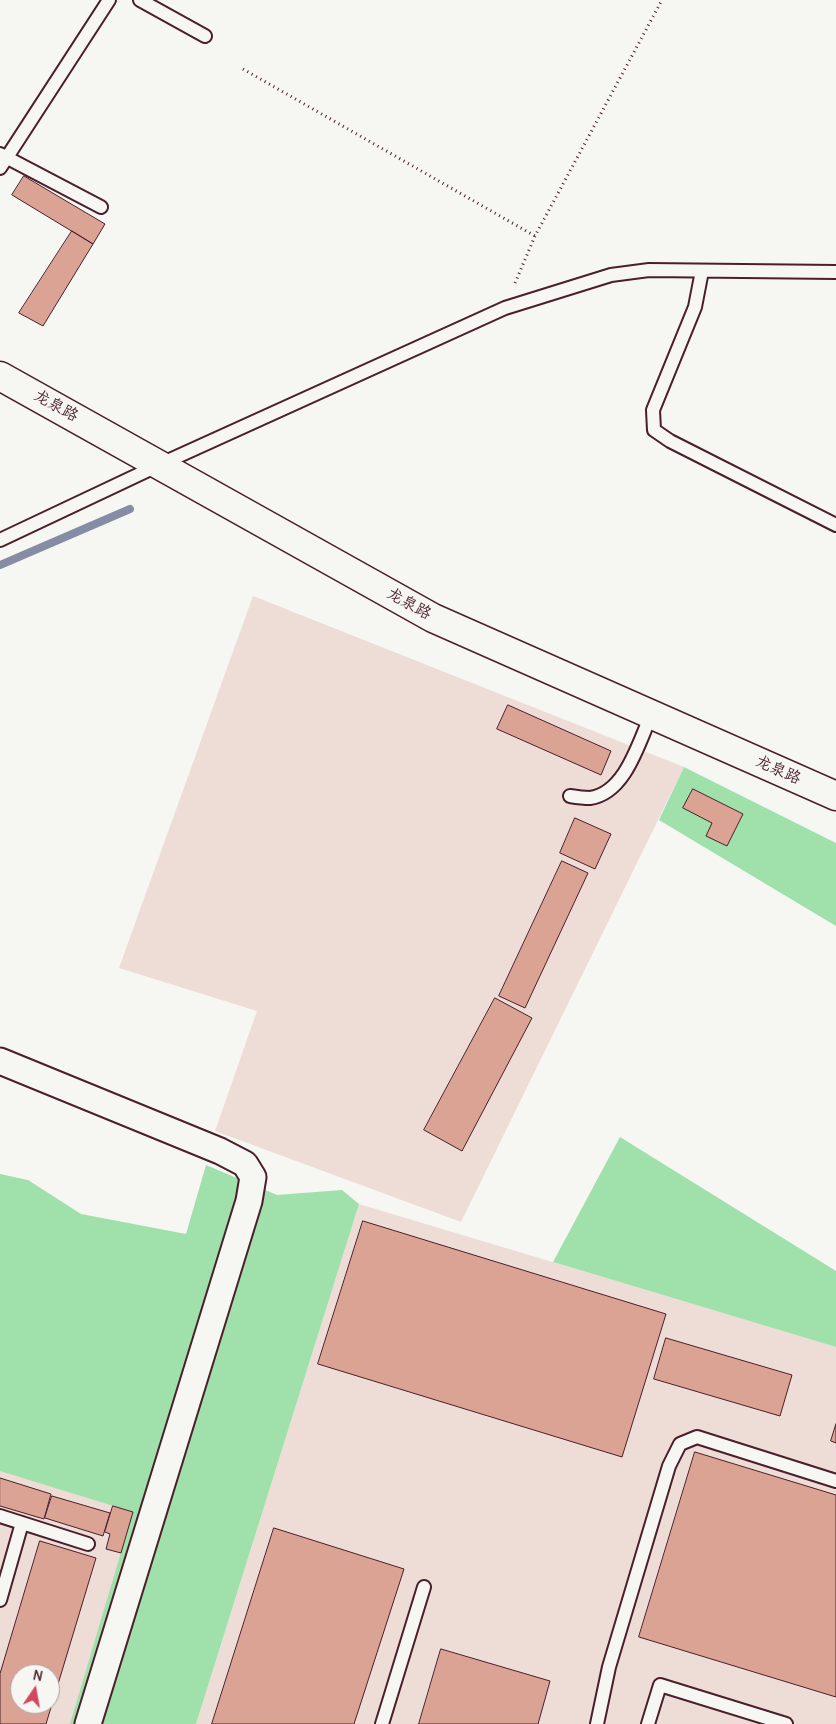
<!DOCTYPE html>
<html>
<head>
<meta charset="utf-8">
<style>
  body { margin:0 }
  #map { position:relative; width:836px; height:1724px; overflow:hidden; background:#f6f6f2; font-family:Delius,sans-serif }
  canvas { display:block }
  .north { position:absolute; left:10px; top:1664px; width:50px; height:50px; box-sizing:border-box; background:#f6f6f2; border:1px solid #b1a0a2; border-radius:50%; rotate:12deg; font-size:14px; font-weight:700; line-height:20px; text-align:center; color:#4a1f2b }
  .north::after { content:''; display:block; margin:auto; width:18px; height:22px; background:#d1495b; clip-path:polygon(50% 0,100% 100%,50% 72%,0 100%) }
</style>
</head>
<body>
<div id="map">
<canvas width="836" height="1724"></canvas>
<div class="north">N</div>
</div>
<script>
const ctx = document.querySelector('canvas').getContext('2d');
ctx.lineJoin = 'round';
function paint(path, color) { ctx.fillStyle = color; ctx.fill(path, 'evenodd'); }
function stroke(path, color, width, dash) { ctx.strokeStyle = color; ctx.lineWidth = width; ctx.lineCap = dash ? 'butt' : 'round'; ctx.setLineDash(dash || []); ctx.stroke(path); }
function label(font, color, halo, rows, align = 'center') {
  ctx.font = font + ' Delius,"LXGW WenKai TC",sans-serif'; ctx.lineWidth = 4; ctx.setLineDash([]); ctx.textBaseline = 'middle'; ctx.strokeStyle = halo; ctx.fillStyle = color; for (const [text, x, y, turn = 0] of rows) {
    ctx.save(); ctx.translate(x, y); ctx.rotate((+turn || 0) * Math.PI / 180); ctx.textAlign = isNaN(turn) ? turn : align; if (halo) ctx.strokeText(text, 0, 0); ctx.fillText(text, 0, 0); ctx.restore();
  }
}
paint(new Path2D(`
  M253,596l431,171 -223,455 -246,-91 42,-120 -138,-43z
  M359,1204l477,143v377h-640z
  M0,1470l134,41 -63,213h-71zM20,1674h30v30h-30z`), '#eeddd6');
paint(new Path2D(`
  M684,767l152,76v83l-177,-106z
  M620,1137l216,134v76l-283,-85z
  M206,1165l71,30 65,-5 17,14 -163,520h-126l63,-212 -133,-41v-297l28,6 53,34 105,20z`), '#9fe0ab');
stroke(new Path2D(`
  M0,565l130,-56`), '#878ca6', 8);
const building = new Path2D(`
  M24,176l81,48 -12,20 -81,-49z
  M72,231l21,13 -50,82 -24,-13z
  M508,705l103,46 -10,24 -104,-46z
  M693,789l50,25 -16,32 -21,-10 6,-13 -29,-15z
  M575,818l36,16 -16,35 -35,-16z
  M562,861l26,12 -63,135 -26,-12z
  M495,998l37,20 -70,133 -38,-21z
  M363,1221l303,93 -44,143 -304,-93z
  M666,1338l126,37 -12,41 -126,-37z
  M836,1424v19l-5,-2z
  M695,1452l141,43v202l-197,-60z
  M0,1478l51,16 -7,25 -44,-13z
  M52,1496l58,17 -7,23 -58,-18z
  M113,1506l20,6 -12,41 -15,-4 4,-15 -5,-2z
  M274,1528l130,41 -50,155h-142z
  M40,1541l56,17 -50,166h-46v-50zM20,1674h30v30h-30z
  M441,1649l109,32 -12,43h-119z`);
paint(building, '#dba394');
stroke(building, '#4a1f2b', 1);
const lane = new Path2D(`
  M140,0l65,36
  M0,154l101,53
  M0,168l109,-168
  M702,271l-7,36 -42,103 1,20 16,11 166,84
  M0,540l161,-76 344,-156 106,-33 38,-5 187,2
  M570,796c6,1 14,2 20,2 36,-5 49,-57 62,-85
  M0,1516l88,28
  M0,1600l22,-77
  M382,1724l42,-137
  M597,1724l12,-57 60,-201 11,-22 17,-7 139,44
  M648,1724l12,-39 126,39`);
const street = new Path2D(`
  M0,1061l220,90 25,13 8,13 -4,24 -161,523`);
const secondary = new Path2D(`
  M0,376l433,242 403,178`);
stroke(lane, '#4a1f2b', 16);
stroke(street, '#4a1f2b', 29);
stroke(secondary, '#4a1f2b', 31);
stroke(new Path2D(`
  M243,69l292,167
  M515,283l20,-47 127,-236`), '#4a1f2b', 3, [1, 4]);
stroke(lane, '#f6f6f2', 12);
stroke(street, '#f6f6f2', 25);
stroke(secondary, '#f6f6f2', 28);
label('16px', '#4a1f2b', '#f6f6f2', [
  ["龙泉路",56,406,29],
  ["龙泉路",409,604,29],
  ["龙泉路",778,770,24]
]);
</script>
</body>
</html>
